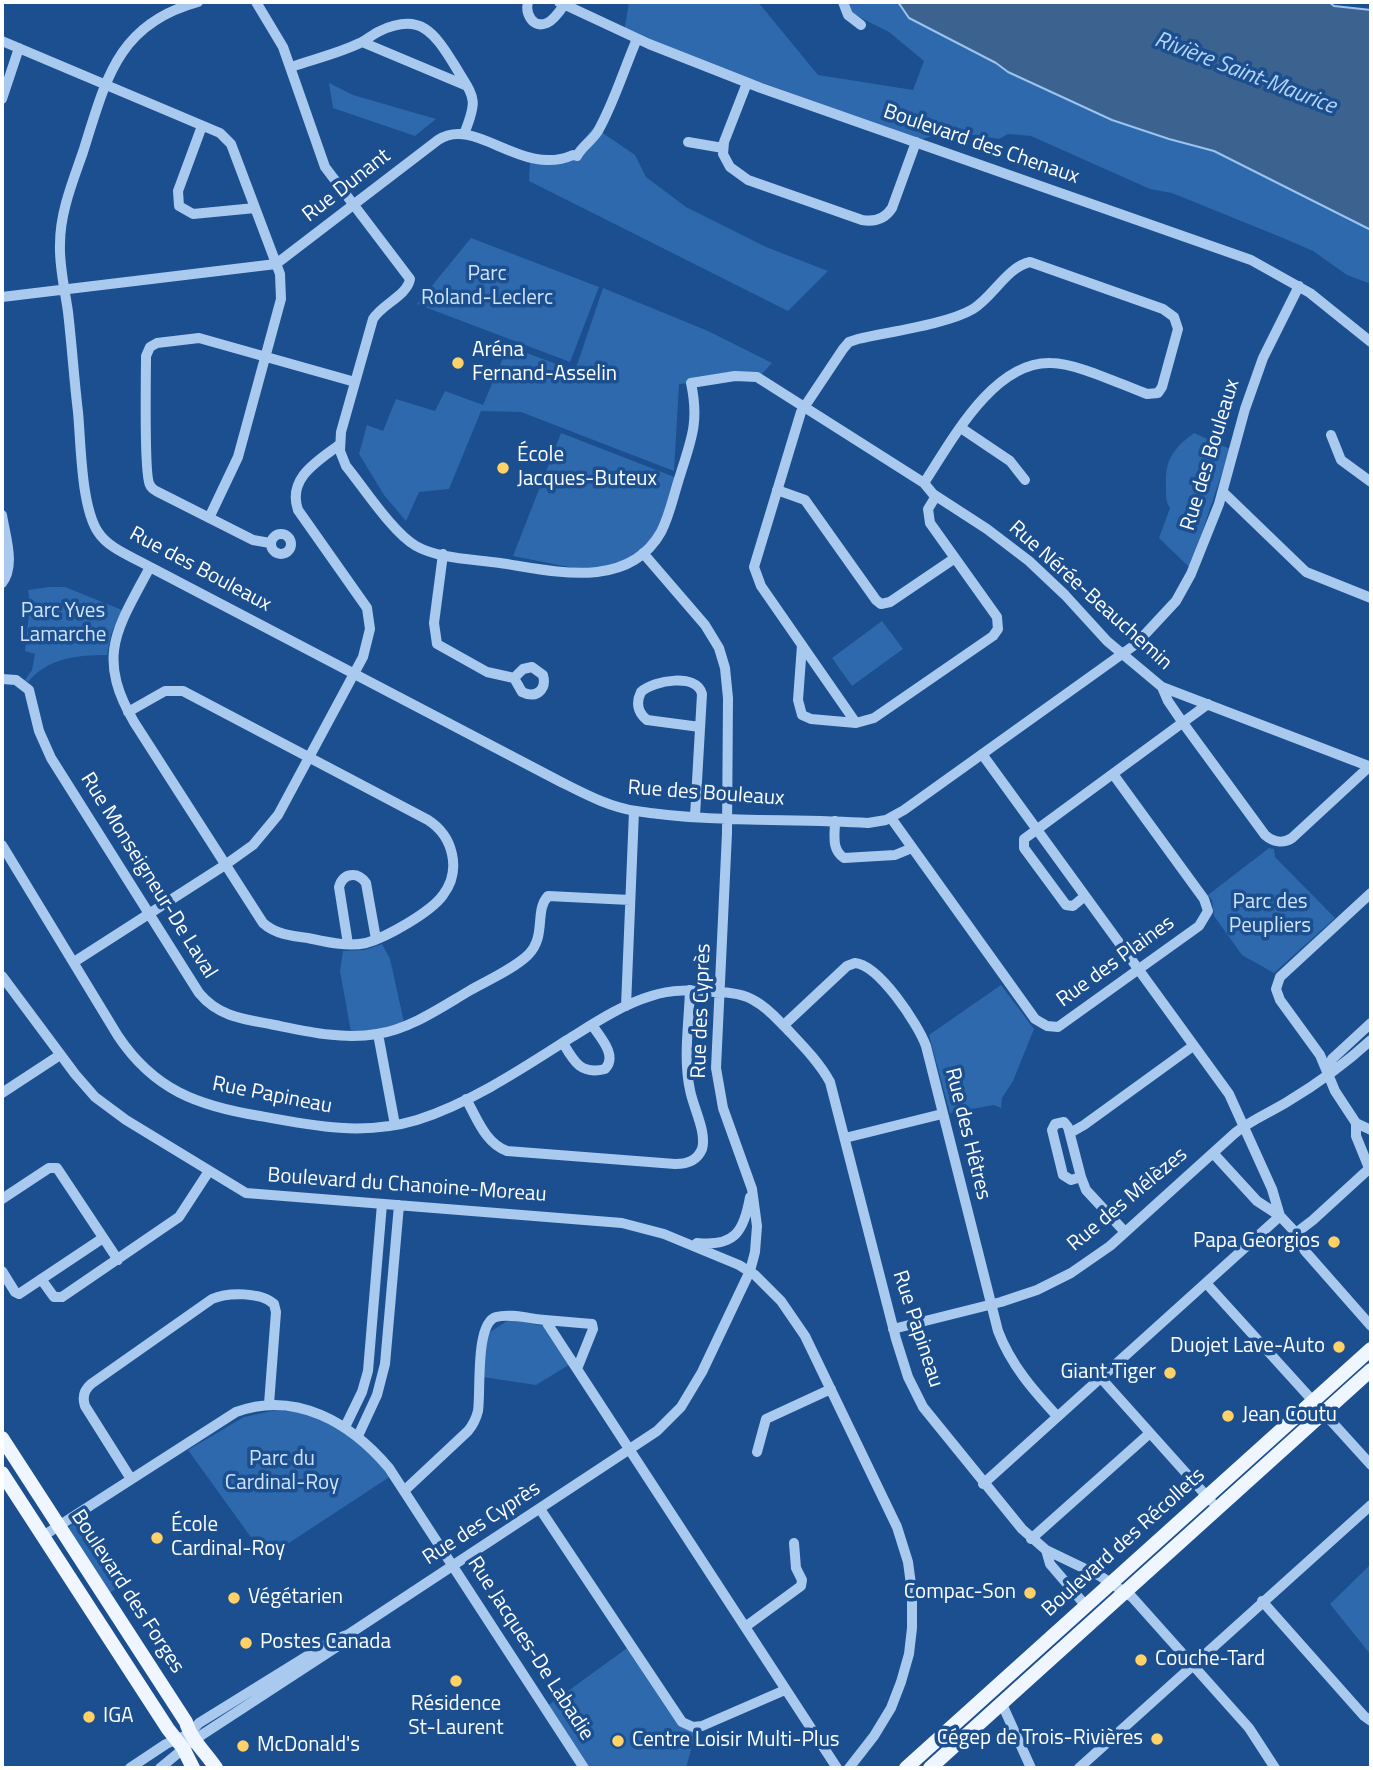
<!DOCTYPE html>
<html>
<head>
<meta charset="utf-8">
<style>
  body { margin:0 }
  #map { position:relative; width:1373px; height:1770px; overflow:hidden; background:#1b4f8f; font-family:"Titillium Web",sans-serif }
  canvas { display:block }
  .frame { position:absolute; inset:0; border:4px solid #fff; pointer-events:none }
</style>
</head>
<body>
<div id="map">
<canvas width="1373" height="1770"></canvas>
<div class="frame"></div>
</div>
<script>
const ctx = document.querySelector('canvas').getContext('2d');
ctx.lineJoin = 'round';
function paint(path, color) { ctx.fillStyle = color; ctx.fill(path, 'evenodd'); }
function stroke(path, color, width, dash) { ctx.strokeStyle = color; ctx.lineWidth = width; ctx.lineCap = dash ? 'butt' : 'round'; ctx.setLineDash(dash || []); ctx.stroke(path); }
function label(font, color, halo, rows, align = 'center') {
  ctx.font = font + ' "Titillium Web",sans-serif'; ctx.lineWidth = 7; ctx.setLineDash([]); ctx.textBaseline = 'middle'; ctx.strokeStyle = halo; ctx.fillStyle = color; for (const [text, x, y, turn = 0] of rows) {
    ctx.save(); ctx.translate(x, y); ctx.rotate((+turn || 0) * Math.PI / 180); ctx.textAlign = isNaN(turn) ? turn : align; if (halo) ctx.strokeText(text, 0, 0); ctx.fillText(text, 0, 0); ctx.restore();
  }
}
paint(new Path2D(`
  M629,2h129l60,73 95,15 11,-29 -35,-29 -36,-18 -6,-12h51l11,17 87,44 12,9 104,48 57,19 45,12 157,79v54l-24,-9 -34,-24 -30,-13 -111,-45 -22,-4 -119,-53 -23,-2 -9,5 -50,-8 -30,9 -295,-108z
  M329,83l24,12 83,24 -21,17 -82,-28z
  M594,127l41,28 11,22 40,30 80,40 62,24 -40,40 -259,-130 1,-21 43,-8z
  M471,238l128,49 -29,75 -153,-58z
  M603,288l105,43 64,32 -13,14 -80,7 -5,87 -153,-59 -40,-1 -32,78 -30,3 -13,29 -22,-26 -25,-41 8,-29 16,6 13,-32 39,12 10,-20 38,14 25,-59 67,25z
  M561,433l116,45 -11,40 -23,39 -44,16 -86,-17z
  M1194,433l36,16 -40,119 -31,-30 11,-30c-5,-7 -4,-14 -4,-22 -1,-27 7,-37 28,-53z
  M49,587h16l57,23 -11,24 -4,21c-30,0 -59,3 -79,27l-3,-2 7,-10 3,-16 -10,-3 5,-47 -2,-14z
  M882,621l21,28 -51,37 -20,-28z
  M1269,848l5,1 1,8 60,61 -61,55 -32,-18 -28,-39 -2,-16 -4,-5z
  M382,944l8,15 14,63 -27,8 -26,2 -11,-61 3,-20 22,-1z
  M1001,985l33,44 -21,52 -11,17 -1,10 -7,-3 -44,8 -21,-78z
  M510,1319l42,9 20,35 -36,22 -53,-8 4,-43z
  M277,1410l28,3 46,17 40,46 -125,82 -78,-108 56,-33z
  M78,1521l44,64 -17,11 -42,-65z
  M1371,1564v91l-41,-51z
  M630,1646l45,71 22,11 -11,40h-101l-39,-61z`), '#2e69ad');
const water = new Path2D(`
  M898,2h431l5,4 37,4v220l-157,-79 -45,-12 -57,-19 -104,-48 -12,-9 -87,-45z`);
paint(water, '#3c6290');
stroke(water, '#9cc4f0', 2);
stroke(new Path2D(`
  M198,2c-81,22 -92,78 -115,150 -10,29 -23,60 -23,92 -1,22 5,46 8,68 4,34 6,67 10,100 3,32 3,94 20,120 11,17 35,25 52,35l411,215c24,12 48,25 75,29 76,12 155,7 232,12l18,-3 18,-10 232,-166 40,-43 15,-27 28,-70 26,-95 18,-51 36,-72
  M256,2l27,45 42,120 85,112c-3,17 -28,25 -37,40l-32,113 -1,19 6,15c18,22 47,67 70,80 23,13 58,13 84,17 53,8 128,28 161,-31 8,-15 12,-34 17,-50 12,-40 22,-57 13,-99l44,-7 22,1 167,106 9,11 54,35 42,32 36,34 42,46 55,46 209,80
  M528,2c-3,12 5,27 19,21 7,-3 13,-12 17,-18
  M559,2l90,42 112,44 490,172 59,33 61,49
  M843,2l5,13 13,10
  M2,41l218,92 11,11 49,130 1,25 -43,158 -29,61
  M362,42l105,44
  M291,67c23,-8 49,-14 71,-25 6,-3 11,-8 18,-11 40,-19 54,1 75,35 19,32 24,31 9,68
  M747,83l-23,59 -1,12 7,13 18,13 114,40c12,2 23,-1 30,-12l24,-66
  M2,99l17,-51
  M202,126l-24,65 1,15 14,8 62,-6
  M688,142l35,6
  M2,297l274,-33 162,-124c38,-25 83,38 135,15l4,1c4,-9 15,-15 21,-25 16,-28 26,-62 39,-92
  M961,428l49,33 15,19
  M1331,435l10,25 30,22
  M924,483c27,-41 69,-122 127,-120 26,0 71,22 96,31l11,-1 4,-6 16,-58 -4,-12 -11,-8 -133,-47c-23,5 -37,35 -57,47 -25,15 -85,23 -115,30l-9,3 -6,7 -42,63 -47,155 7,19 95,137 18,-5 119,-82 5,-7 -1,-12 -67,-94 -2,-14 8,-13
  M777,490l28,10 71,100 5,4 9,-2 65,-44
  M1223,492l83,80 65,26
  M2,515c3,20 14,51 0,68
  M271 544a10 10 0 1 1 20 0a10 10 0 1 1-20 0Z
  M270,543l-17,-3 -95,-48c-2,-1 -7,-4 -8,-7 -6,-8 -4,-111 -4,-129l4,-9 7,-4 42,-5 156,44
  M443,554l-9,69 3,21 50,28 27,6
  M802,645l-4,55 4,15 9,4 45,4
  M532,667l11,8c4,15 -7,24 -21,17l-8,-14 9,-9z
  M2,679l14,1 13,10 10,41 12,27 148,235c19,23 43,26 71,31 35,7 71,16 107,10 33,-5 63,-26 92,-43 19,-11 43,-21 59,-36 19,-19 6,-44 20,-59l82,4
  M1162,687l6,14 15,22 82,112c8,7 18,9 27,3l78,-72
  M128,712l37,-21h18l245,129c25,16 34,50 15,75 -12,17 -56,42 -77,48 -19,4 -39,-1 -58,-5 -17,-2 -33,-4 -45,-15l-129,-201c-39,-67 -16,-94 16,-155
  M982,754l247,340 43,95 8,27
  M695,816l7,-122c-5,-21 -48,-14 -61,-2 -5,10 -4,20 6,28l53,7
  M891,818l144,201 12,7 11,1 141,-101 9,-15 -4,-12 -91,-125
  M835,821c0,14 -4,28 9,37l51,-3 17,-7
  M2,845l116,191c36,54 80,70 142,80 53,10 104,20 157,4 53,-17 103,-50 150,-80 26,-16 54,-35 84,-44 21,-7 42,-6 63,-4 13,0 30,2 41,9 13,7 22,18 32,28 15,16 32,33 43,53l66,257 12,38 15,30 99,122 24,21 54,26 32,21 117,131 26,40
  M1371,893l-91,84 -4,12 4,11 40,55 15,36 21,32 15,7
  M1085,896l-12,10 -7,-1 -42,-57v-9l184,-135
  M348,944l-9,-57c4,-14 18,-16 27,-4l10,56
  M74,962l151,-97 28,-20 25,-30 85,-158 7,-28 -3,-21 -69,-98c-11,-32 20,-49 41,-65
  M2,976l73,98 20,23 31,23 120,73 376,30 42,11 75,31 16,10 26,26 24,35 92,191 11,35 4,30v36l-3,26 -8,28 -10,26 -17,28 -25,32
  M626,1006l8,-195
  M784,1025l63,-59 8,-3c24,2 63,61 71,83l72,285c13,34 35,59 59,85
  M378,1034l17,91
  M563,1043c11,19 18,32 42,26 13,-13 -5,-32 -13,-44
  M1328,1075l4,-16 39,-36
  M2,1093l58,-38
  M466,1099c11,19 19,44 41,52l168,13c12,0 22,-3 27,-15 5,-17 -9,-42 -12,-59 -7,-32 -1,-67 0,-100
  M1064,1122l4,5 13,50 -10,3 -8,-5 -11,-45 3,-6z
  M1356,1123v13l13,32
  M1070,1133l14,-8 109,-79
  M845,1138l97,-24
  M1213,1153l44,48 23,15 16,17 9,18 66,75
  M1081,1177l5,13 39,42
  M2,1199l47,-31h8l61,92
  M1296,1233l17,-13 58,-53
  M697,1243c38,4 47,-12 53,-46
  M2,1271l13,21 4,2 84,-56
  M41,1279l13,18h8l117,-80 30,-46
  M1206,1283l165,182
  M545,1320l47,4 1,5 -16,40
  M893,1329l108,-27 36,-12 34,-17 39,-27 125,-113c16,-13 34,-20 52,-31 30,-18 58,-38 84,-62
  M1100,1377l111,124
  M345,1427l17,-35 6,-21 14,-167
  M358,1436l19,-41 8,-31 14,-159
  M757,1452l9,-33 65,-30
  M131,1479l-46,-73c-3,-9 -1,-16 6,-22l121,-85c16,-7 49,-7 62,5l2,8 -7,92
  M983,1484l297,-268
  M405,1490l63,-59c5,-6 8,-12 10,-20 3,-20 -3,-88 18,-94 14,-4 35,2 49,3l292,448
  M540,1509l142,213 11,5 9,-1 83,-36
  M43,1536l193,-124c60,-22 115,11 153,56l195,300
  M1031,1539l119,-106
  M1046,1550l4,14 36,42
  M1262,1601l102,115 7,5
  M745,1627l56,-41 1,-6 -6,-12 -2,-25
  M1002,1704l29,64
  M130,1768l36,-24 23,-10 10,-11 134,-83 14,-5
  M160,1768l34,-28 144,-94 11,-12 308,-203 24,-24 21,-35 48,-101 5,-19 2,-26 -5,-37 -29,-81 -7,-40 11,-235 1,-135 -3,-30 -6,-20 -14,-23 -62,-72
  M1079,1768l292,-263`), '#a9c9ee', 10);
stroke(new Path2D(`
  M2,1438l184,284c5,18 20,31 30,46
  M2,1473l166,256 15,19 10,20
  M906,1768l465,-419
  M930,1768l441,-398`), '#f0f6ff', 14);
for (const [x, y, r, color] of [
  [458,363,7,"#ffd166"],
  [503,468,7,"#ffd166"],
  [1334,1242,7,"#ffd166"],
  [1339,1347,7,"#ffd166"],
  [1170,1373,7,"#ffd166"],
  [1228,1416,7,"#ffd166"],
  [157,1538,7,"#ffd166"],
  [1030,1593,7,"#ffd166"],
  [234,1598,7,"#ffd166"],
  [246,1643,7,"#ffd166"],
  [1141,1660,7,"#ffd166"],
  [456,1681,7,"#ffd166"],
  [89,1717,7,"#ffd166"],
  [1157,1739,7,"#ffd166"],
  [618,1741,7,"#ffd166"],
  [243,1746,7,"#ffd166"]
]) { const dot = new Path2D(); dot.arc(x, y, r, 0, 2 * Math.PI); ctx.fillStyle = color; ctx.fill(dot); stroke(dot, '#1b4f8f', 2.5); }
label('21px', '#fff', '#1b4f8f', [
  ["Boulevard des Chenaux",981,145,19],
  ["Rue Dunant",347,186,-38],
  ["Rue des Bouleaux",1211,455,-73],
  ["Rue des Bouleaux",200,570,28],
  ["Rue Nérée-Beauchemin",1090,596,42],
  ["Rue des Bouleaux",706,794,4],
  ["Rue Monseigneur-De Laval",148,876,58],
  ["Rue des Plaines",1116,962,-36],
  ["Rue des Cyprès",702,1011,-88],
  ["Rue Papineau",272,1096,11],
  ["Rue des Hêtres",967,1134,76],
  ["Boulevard du Chanoine-Moreau",407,1186,4],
  ["Rue des Mélèzes",1128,1200,-40],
  ["Rue Papineau",917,1329,72],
  ["Rue des Cyprès",482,1524,-33],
  ["Boulevard des Récollets",1124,1543,-42],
  ["Boulevard des Forges",127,1592,57],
  ["Rue Jacques-De Labadie",530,1649,57]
]);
label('21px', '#cfe3fa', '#1b4f8f', [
  ["Parc",487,275],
  ["Roland-Leclerc",487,299],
  ["Parc Yves",63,612],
  ["Lamarche",63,636],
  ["Parc des",1270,903],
  ["Peupliers",1270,927],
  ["Parc du",282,1460],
  ["Cardinal-Roy",282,1484]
]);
label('21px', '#fff', '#1b4f8f', [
  ["Aréna",472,351],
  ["Fernand-Asselin",472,375],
  ["École",517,456],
  ["Jacques-Buteux",517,480],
  ["Papa Georgios",1320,1242,"right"],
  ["Duojet Lave-Auto",1325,1347,"right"],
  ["Giant Tiger",1156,1373,"right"],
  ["Jean Coutu",1242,1416],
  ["École",171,1526],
  ["Cardinal-Roy",171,1550],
  ["Compac-Son",1016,1593,"right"],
  ["Végétarien",248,1598],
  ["Postes Canada",260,1643],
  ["Couche-Tard",1155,1660],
  ["Résidence",456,1705,"center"],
  ["St-Laurent",456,1729,"center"],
  ["IGA",103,1717],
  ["Cégep de Trois-Rivières",1143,1739,"right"],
  ["Centre Loisir Multi-Plus",632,1741],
  ["McDonald's",257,1746]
], 'left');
label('italic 23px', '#b5d3f5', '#1b4f8f', [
  ["Rivière Saint-Maurice",1245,74,21]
]);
</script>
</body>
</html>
